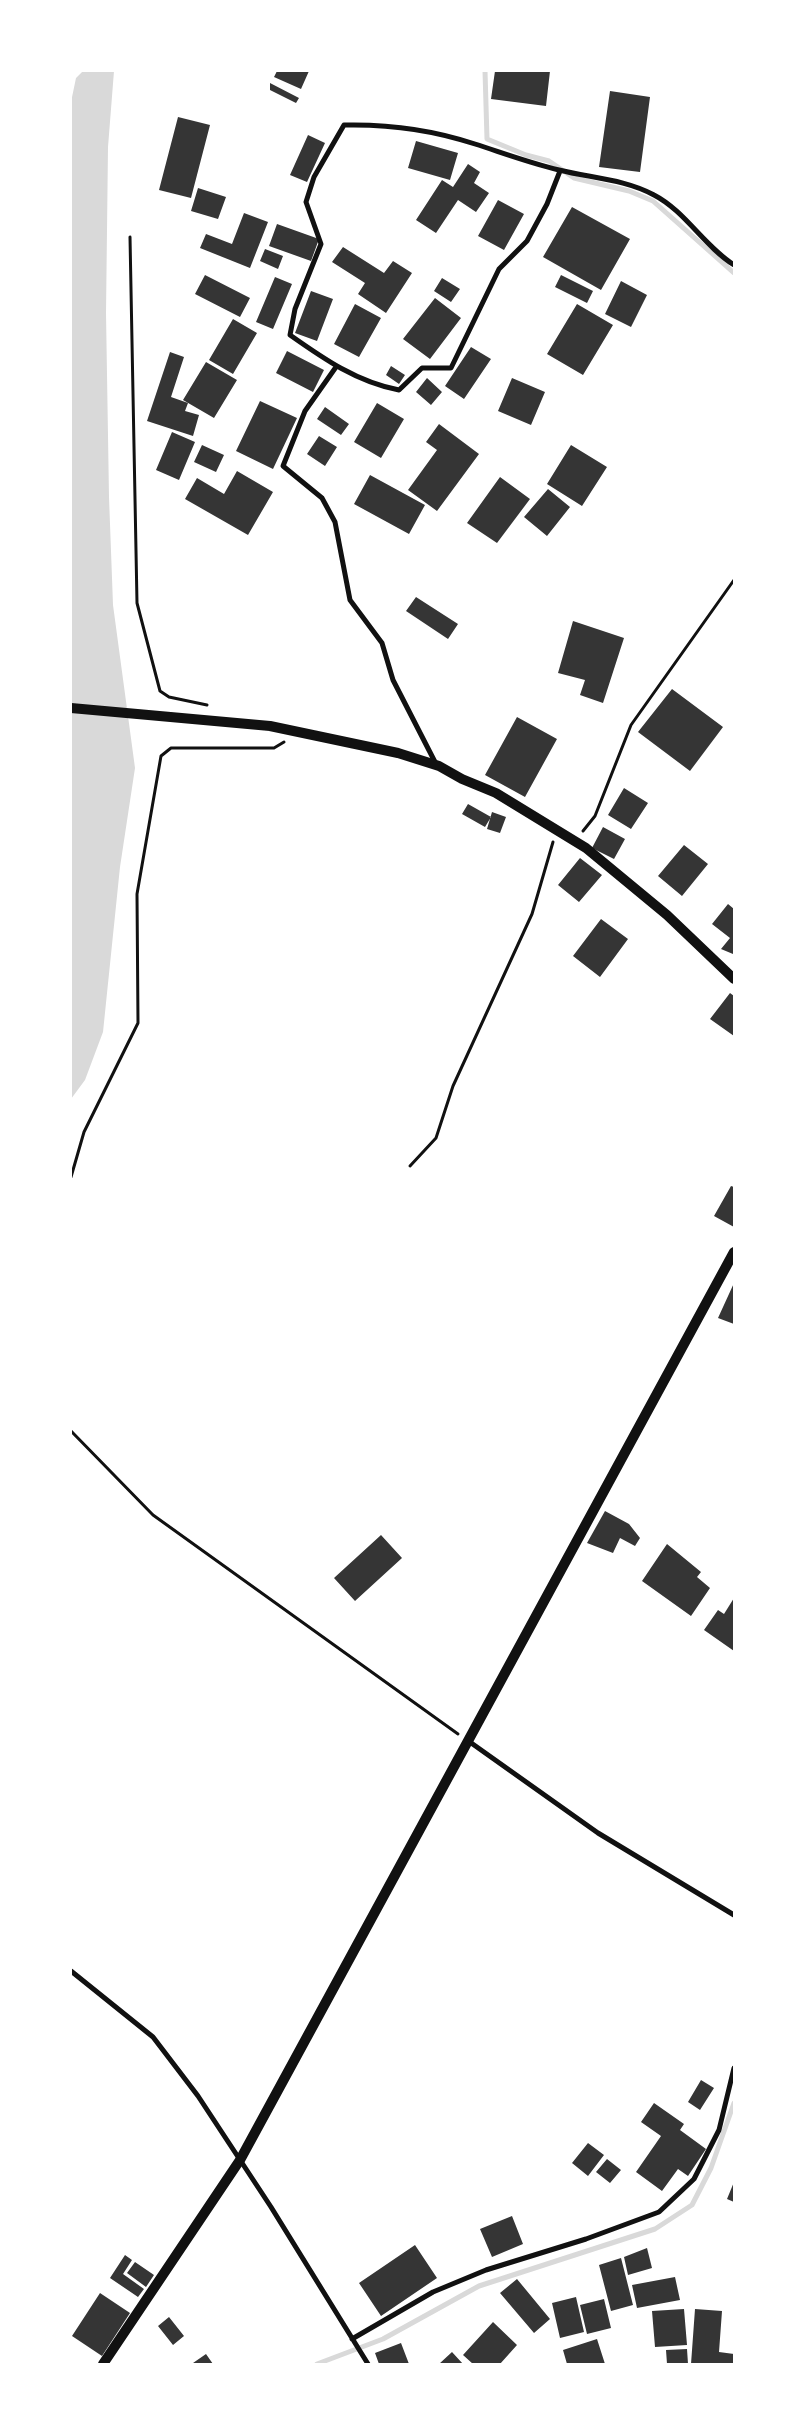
<!DOCTYPE html>
<html>
<head>
<meta charset="utf-8">
<style>
  body { margin:0 }
  #map { position:relative; width:805px; height:2435px; overflow:hidden; background:#fff; font-family:Cabin,sans-serif }
  canvas { display:block }
  .frame { position:absolute; inset:0; border:72px solid #fff; pointer-events:none }
</style>
</head>
<body>
<div id="map">
<canvas width="805" height="2435"></canvas>
<div class="frame"></div>
</div>
<script>
const ctx = document.querySelector('canvas').getContext('2d');
ctx.lineJoin = 'round';
function paint(path, color) { ctx.fillStyle = color; ctx.fill(path, 'evenodd'); }
function stroke(path, color, width, dash) { ctx.strokeStyle = color; ctx.lineWidth = width; ctx.lineCap = dash ? 'butt' : 'round'; ctx.setLineDash(dash || []); ctx.stroke(path); }
paint(new Path2D(`
  M83,71h31l-6,76 -2,166 3,184 4,108 22,163 -15,99 -17,165 -18,48 -14,19v-997l5,-24z`), '#d9d9d9');
stroke(new Path2D(`
  M485,71l2,68 39,16 23,6 25,17 55,13 24,10 81,72
  M317,2364l66,-25 96,-53 176,-57 37,-24 19,-37 23,-65`), '#d9d9d9', 5);
paint(new Path2D(`
  M277,71h32l-8,18 -27,-12z
  M495,71h55l-4,35 -55,-7z
  M270,83l29,15 -3,5 -26,-13z
  M610,91l40,6 -10,75 -41,-5z
  M178,117l32,8 -19,73 -32,-8z
  M308,135l17,8 -18,39 -17,-7z
  M416,141l42,12 -8,27 -42,-12z
  M468,164l12,8 -6,11 15,10 -13,19 -18,-12 -22,33 -20,-13 26,-40 11,7z
  M198,188l28,9 -8,22 -27,-8z
  M498,200l26,14 -20,36 -26,-14z
  M572,207l58,32 -29,51 -58,-33z
  M244,213l24,9 -18,46 -50,-20 6,-14 26,10z
  M277,224l42,15 -8,22 -42,-15z
  M343,247l41,26 9,-12 19,12 -26,40 -28,-19 7,-11 -33,-21z
  M265,249l18,7 -5,13 -18,-8z
  M205,275l45,23 -10,19 -45,-23z
  M561,275l32,16 -6,12 -32,-16z
  M275,277l17,7 -19,45 -17,-7z
  M442,278l18,11 -9,13 -17,-11z
  M621,281l26,14 -16,32 -26,-13z
  M311,291l22,8 -16,42 -22,-8z
  M435,298l26,20 -31,41 -27,-20z
  M355,304l26,14 -22,39 -25,-13z
  M577,304l36,21 -30,50 -36,-21z
  M233,319l24,14 -24,41 -24,-14z
  M471,347l20,12 -27,40 -19,-13z
  M287,351l37,19 -11,22 -37,-19z
  M170,352l14,5 -13,40 17,6 -3,8 14,4 -6,21 -46,-15z
  M206,362l31,18 -23,38 -31,-18z
  M391,366l14,9 -6,9 -13,-9z
  M427,378l15,14 -11,13 -15,-13z
  M512,378l33,14 -14,33 -33,-14z
  M260,401l37,17 -24,51 -37,-18z
  M377,403l27,16 -23,39 -27,-16z
  M325,407l24,17 -8,11 -24,-16z
  M439,424l40,30 -42,57 -29,-21 29,-40 -11,-8z
  M172,432l23,10 -16,38 -23,-10z
  M319,436l18,11 -12,19 -18,-12z
  M202,445l22,10 -8,17 -22,-10z
  M571,445l36,22 -25,39 -35,-22z
  M237,471l36,21 -25,43 -63,-36 12,-21 27,16z
  M370,475l55,30 -16,29 -55,-30z
  M500,477l30,22 -33,44 -30,-20z
  M548,489l22,18 -23,29 -23,-19z
  M416,597l42,27 -10,15 -42,-28z
  M573,621l51,17 -21,65 -23,-8 5,-15 -27,-7z
  M672,689l51,38 -33,44 -52,-39z
  M517,717l40,22 -32,58 -40,-22z
  M624,788l24,15 -17,26 -23,-14z
  M468,804l23,13 -6,10 -23,-13z
  M492,812l14,5 -6,16 -13,-4z
  M603,827l22,12 -11,20 -22,-11z
  M684,845l24,19 -26,32 -24,-20z
  M580,858l22,17 -23,27 -21,-17z
  M728,904l6,5 -1,45 -12,-5 9,-11 -18,-14z
  M601,919l27,20 -28,38 -27,-21z
  M730,993l4,3v40l-24,-17z
  M731,1186l3,1v40l-20,-11z
  M734,1283v41l-16,-6z
  M605,1511l24,13 11,14 -5,8 -15,-8 -7,15 -26,-10z
  M381,1535l21,23 -47,43 -21,-23z
  M667,1544l34,28 -4,5 13,11 -19,28 -49,-35z
  M734,1598v53l-30,-21 14,-20 6,4z
  M701,2080l13,8 -14,22 -12,-8z
  M654,2103l30,21 -4,6 26,19 -18,27 -10,-7 -16,22 -26,-19 25,-36 -20,-14z
  M588,2143l16,12 -16,21 -16,-13z
  M607,2159l14,11 -11,13 -14,-11z
  M734,2182v20l-7,-3z
  M512,2216l11,28 -31,13 -12,-28z
  M415,2245l22,33 -56,38 -22,-33z
  M647,2248l5,20 -24,7 -4,-18z
  M125,2255l7,5 -9,14 21,15 -6,8 -28,-19z
  M621,2258l12,47 -22,6 -12,-46z
  M135,2262l19,13 -8,12 -19,-14z
  M675,2277l5,23 -43,8 -5,-23z
  M517,2279l33,40 -16,14 -34,-40z
  M100,2293l30,20 -28,43 -30,-20z
  M576,2297l8,35 -24,6 -8,-35z
  M604,2299l7,29 -24,6 -7,-29z
  M684,2309l3,36 -32,2 -3,-36z
  M695,2309l27,2 -3,41 15,2v10h-43z
  M169,2317l15,19 -11,9 -15,-19z
  M493,2322l24,23 -17,19h-27l-10,-9z
  M597,2339l8,25h-38l-4,-14z
  M401,2343l8,21h-30l-4,-11z
  M687,2349l1,15h-21l-1,-14z
  M452,2352l11,12h-24z
  M206,2354l7,10h-19l-1,-1z`), '#353535');
stroke(new Path2D(`
  M130,237l7,366 23,88 9,6 38,8
  M583,831l12,-15 36,-91 103,-145
  M410,1166l26,-28 17,-52 79,-172 21,-72
  M71,1177l13,-45 54,-109 -1,-129 24,-138 10,-8h103l10,-6
  M71,1431l82,84 305,219`), '#111', 3);
stroke(new Path2D(`
  M560,171l-13,33 -20,37 -28,28 -48,99h-29l-23,22c-42,-8 -75,-31 -109,-55l5,-26 26,-65 -15,-42 8,-25 30,-52c44,-1 89,5 131,19 28,9 55,19 84,26 31,8 66,9 95,25 31,16 50,51 80,70
  M336,367l-31,44 -22,55 39,32 13,24 15,78 32,43 11,37 42,82
  M467,1740l131,93 136,82
  M71,1971l82,66 45,59 73,111 97,157
  M352,2339l81,-47 53,-22 100,-31 73,-27 35,-33 25,-49 15,-62`), '#111', 5);
stroke(new Path2D(`
  M71,708l199,18 128,27 41,13 23,13 34,14 90,55 81,67 67,64
  M103,2364l137,-204 494,-908`), '#111', 10);
</script>
</body>
</html>
